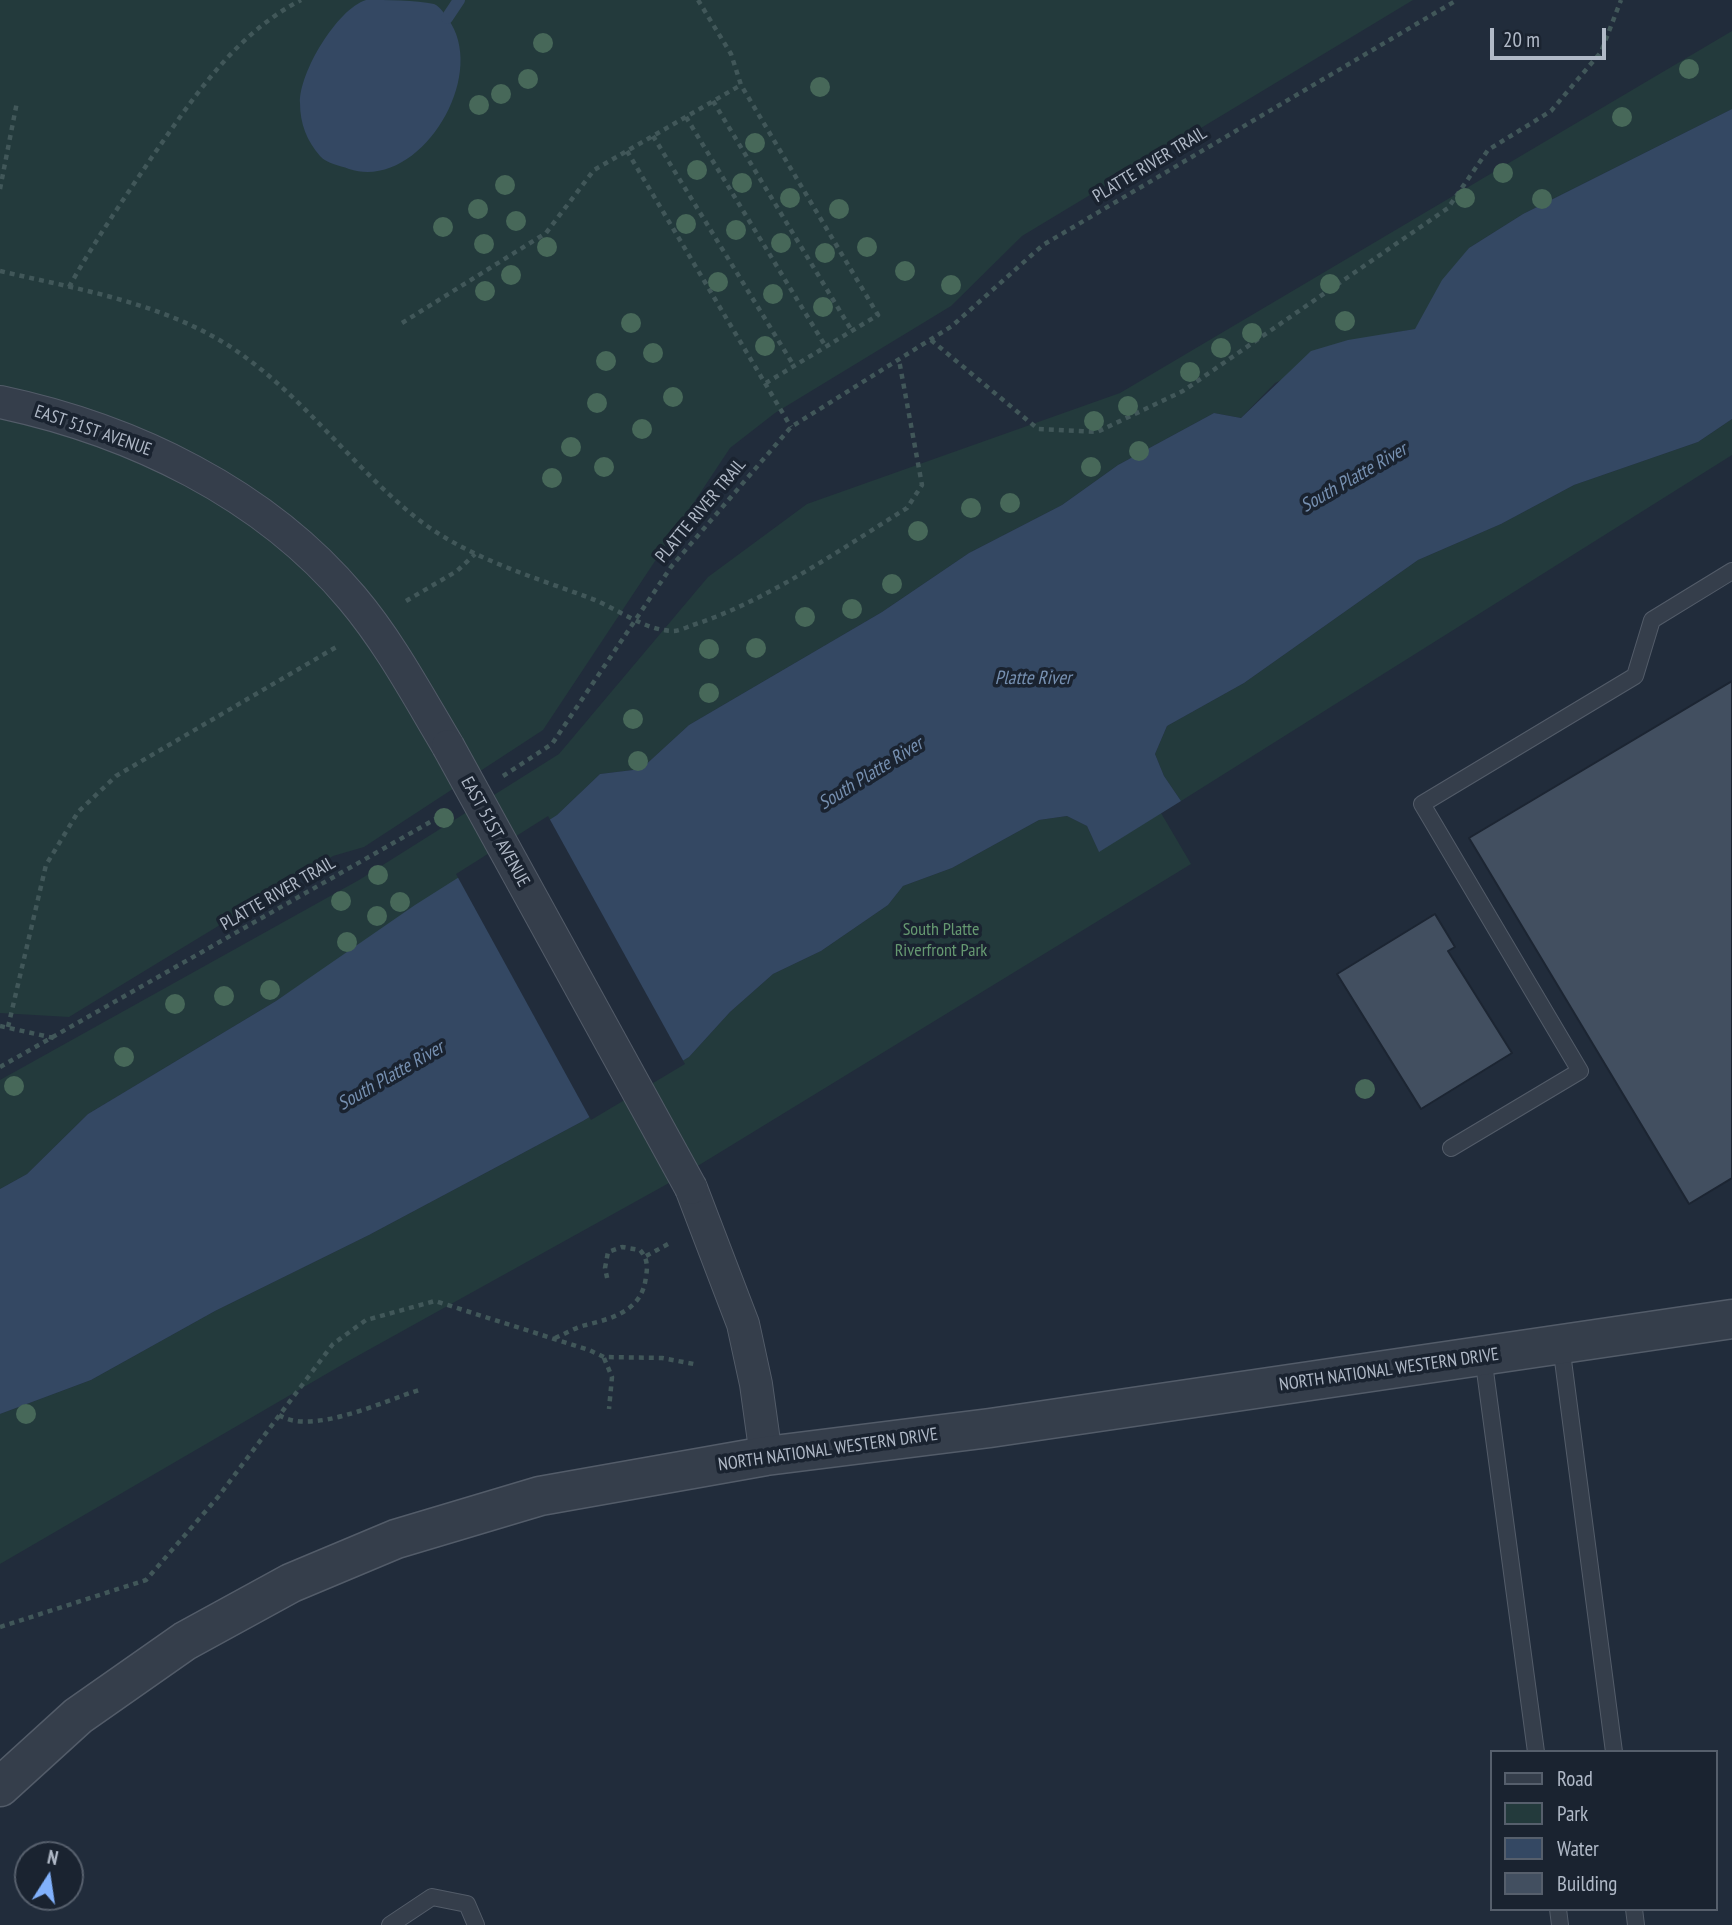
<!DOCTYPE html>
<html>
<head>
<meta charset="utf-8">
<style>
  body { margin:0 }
  #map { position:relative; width:1732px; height:1925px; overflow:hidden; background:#212c3b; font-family:"PT Sans Narrow",sans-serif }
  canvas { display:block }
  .legend { position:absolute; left:1490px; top:1750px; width:228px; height:161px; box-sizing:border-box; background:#1a2330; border:2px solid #565f6c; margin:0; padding:9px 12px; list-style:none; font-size:21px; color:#b0b9c7 }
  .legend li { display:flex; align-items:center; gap:14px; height:35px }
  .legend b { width:35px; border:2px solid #565f6c }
  .north { position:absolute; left:14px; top:1841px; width:70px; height:70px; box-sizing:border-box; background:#1a2330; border:2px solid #565f6c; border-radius:50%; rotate:12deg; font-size:19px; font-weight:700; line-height:28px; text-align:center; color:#b0b9c7 }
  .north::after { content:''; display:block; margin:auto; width:24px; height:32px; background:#81b1fc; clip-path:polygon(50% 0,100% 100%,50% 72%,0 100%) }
  .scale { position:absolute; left:1490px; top:28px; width:116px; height:32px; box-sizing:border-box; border:4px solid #b0b9c7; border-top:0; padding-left:9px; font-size:21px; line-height:24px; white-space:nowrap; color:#b0b9c7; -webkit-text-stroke:5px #1a2330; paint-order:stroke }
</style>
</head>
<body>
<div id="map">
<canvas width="1732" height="1925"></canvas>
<ul class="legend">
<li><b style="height:9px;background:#353e4b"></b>Road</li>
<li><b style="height:19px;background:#233a3c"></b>Park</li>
<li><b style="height:19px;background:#344863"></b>Water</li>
<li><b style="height:19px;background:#424f60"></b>Building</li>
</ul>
<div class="north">N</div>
<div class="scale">20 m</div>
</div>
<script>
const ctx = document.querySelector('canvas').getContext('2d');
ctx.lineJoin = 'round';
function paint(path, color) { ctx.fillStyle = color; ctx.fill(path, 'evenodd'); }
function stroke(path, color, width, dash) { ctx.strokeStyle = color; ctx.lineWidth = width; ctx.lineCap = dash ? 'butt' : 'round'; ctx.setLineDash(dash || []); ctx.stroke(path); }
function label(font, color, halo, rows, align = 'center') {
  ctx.font = font + ' "PT Sans Narrow",sans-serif'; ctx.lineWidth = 7; ctx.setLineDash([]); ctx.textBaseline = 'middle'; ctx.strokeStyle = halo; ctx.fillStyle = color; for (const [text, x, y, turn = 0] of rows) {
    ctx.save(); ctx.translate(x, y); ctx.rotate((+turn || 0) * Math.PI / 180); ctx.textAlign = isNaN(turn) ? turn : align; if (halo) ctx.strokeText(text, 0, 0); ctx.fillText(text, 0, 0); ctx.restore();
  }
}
paint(new Path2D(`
  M0,0h1413l-391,236 -71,70 -176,107 -45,35 -187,282 -179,117 -31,9 -264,161 -69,-4z
  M1732,31v78l-209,105 -54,34 -54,81 -32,6 -108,48 -34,35 -27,-5 -96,52 -56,40 -93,48 -87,59 -193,113 -48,44 -41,5 -43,41 -281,186 -188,113 -61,60 -27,15v-109l359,-200 200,-126 149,-177 99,-73 313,-111z
  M1732,419v36l-551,346 -17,-25 -9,-22 12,-28 77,-43 174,-123 83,-36 73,-39 124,-43z
  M1161,813l30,51 -513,314 -326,181 -352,205v-150l91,-34 124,-69 154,-76 214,-114 106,-64 41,-45 43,-38 48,-23 67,-46 15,-19 49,-18 87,-48 28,-4 20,10 12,25z`), '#233a3c');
paint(new Path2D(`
  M366,0c20,0 50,0 68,4 7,3 10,10 14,15 42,57 -29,173 -99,150 -10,-4 -22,-5 -29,-13 -13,-15 -20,-32 -20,-53 -1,-30 37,-94 66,-103z
  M1732,109v310l-34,23 -124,43 -73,39 -83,36 -174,123 -77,43 -12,28 9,22 17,25 -82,51 -12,-26 -20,-10 -28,4 -87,48 -49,18 -15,19 -67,46 -48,23 -43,38 -41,45 -106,64 -214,114 -154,76 -124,69 -91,34v-225l27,-15 61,-60 188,-113 139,-96 142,-90 43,-41 41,-5 48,-44 193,-113 87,-59 93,-48 56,-40 96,-52 27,5 70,-67 37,-11 67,-11 27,-49 27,-32 54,-34z`), '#344863');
paint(new Path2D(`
  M548,816l137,248 -94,56 -135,-246z`), '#212c3b');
stroke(new Path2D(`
  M447,18l12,-18`), '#344863', 12);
const building = new Path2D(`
  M1732,681v497l-43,26 -220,-366z
  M1435,914l20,33 -7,4 64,102 -91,56 -84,-135z`);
paint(building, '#424f60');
stroke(building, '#1c2532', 2);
const service = new Path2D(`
  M1451,1148l129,-77 -158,-267 213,-128 17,-56 80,-49
  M1561,1345l53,407
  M1483,1356l53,396
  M1558,1909l2,16
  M1634,1909l2,16
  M390,1925l42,-28 35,7 9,21`);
const minor = new Path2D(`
  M0,402c132,28 264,91 352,196 38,45 66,98 96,148
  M691,1188l52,136 13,60 10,72`);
const tertiary = new Path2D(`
  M0,1787l78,-71 107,-75 106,-58 105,-44 144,-43 226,-40 224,-28 742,-109`);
stroke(service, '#535c69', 18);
stroke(minor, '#535c69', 34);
stroke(tertiary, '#535c69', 41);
stroke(new Path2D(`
  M698,0l33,54 10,31 137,230 -112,68
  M713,101l139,230
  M686,117l140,230
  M653,136l141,230
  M627,151l164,276
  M0,189l17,-87
  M0,271c77,18 158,31 226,73 71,45 119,114 183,168 52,44 119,63 181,86 27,10 53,32 83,33 6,0 14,-4 20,-6 74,-24 148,-76 214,-117l15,-23 -23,-125
  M69,287c25,-45 54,-87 83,-130 42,-60 82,-122 149,-157
  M402,323l144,-90 48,-63 147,-85
  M931,340l107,89 59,3 86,-41 265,-183 40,-58 63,-39 50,-59 20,-52
  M406,601l51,-30 18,-17
  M503,776l49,-32 119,-177 120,-140 161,-101 91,-81 414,-245
  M0,1026l54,12
  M8,1027l38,-162 32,-53 38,-36 222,-130
  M0,1067l446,-254
  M646,1256l24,-13
  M555,1338c10,-4 21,-11 31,-13 28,-7 57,-15 60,-49 2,-10 1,-18 -6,-26l-18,-3 -14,5 -3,16 3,14
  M604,1358l8,19 -3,32
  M279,1415c32,21 105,-14 140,-25
  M0,1627l146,-47 72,-83 115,-153 33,-24 69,-19 154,49 15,7 58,1 32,6`), '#415759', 4.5, [5, 5]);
stroke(service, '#353e4b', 16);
stroke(minor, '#353e4b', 32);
stroke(tertiary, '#353e4b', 38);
const minorBridge = new Path2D(`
  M448,746l243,442`);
stroke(minorBridge, '#535c69', 34, []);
stroke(minorBridge, '#353e4b', 32);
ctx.fillStyle = '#476859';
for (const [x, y] of [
  [543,43],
  [1689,69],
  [528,79],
  [820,87],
  [501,94],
  [479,105],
  [1622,117],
  [755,143],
  [697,170],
  [1503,173],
  [742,183],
  [505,185],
  [790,198],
  [1465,198],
  [1542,199],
  [478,209],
  [839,209],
  [516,221],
  [686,224],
  [443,227],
  [736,230],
  [781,243],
  [484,244],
  [547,247],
  [867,247],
  [825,253],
  [905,271],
  [511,275],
  [718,282],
  [1330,284],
  [951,285],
  [485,291],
  [773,294],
  [823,307],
  [1345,321],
  [631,323],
  [1252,333],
  [765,346],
  [1221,348],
  [653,353],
  [606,361],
  [1190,372],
  [673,397],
  [597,403],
  [1128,406],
  [1094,421],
  [642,429],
  [571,447],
  [1139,451],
  [604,467],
  [1091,467],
  [552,478],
  [1010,503],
  [971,508],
  [918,531],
  [892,584],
  [852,609],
  [805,617],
  [756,648],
  [709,649],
  [709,693],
  [633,719],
  [638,761],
  [444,818],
  [378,875],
  [341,901],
  [400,902],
  [377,916],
  [347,942],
  [270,990],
  [224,996],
  [175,1004],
  [124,1057],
  [14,1086],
  [1365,1089],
  [26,1414]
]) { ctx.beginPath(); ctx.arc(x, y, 10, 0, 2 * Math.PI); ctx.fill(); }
label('18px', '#b0b9c7', '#1a2330', [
  ["PLATTE RIVER TRAIL",1150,165,-31],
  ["EAST 51ST AVENUE",93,431,19],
  ["PLATTE RIVER TRAIL",701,511,-50],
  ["EAST 51ST AVENUE",495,832,61],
  ["PLATTE RIVER TRAIL",278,894,-30],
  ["NORTH NATIONAL WESTERN DRIVE",1389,1370,-8],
  ["NORTH NATIONAL WESTERN DRIVE",828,1450,-8]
]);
label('18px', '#669971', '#1a2330', [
  ["South Platte",941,930],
  ["Riverfront Park",941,951]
]);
label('italic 19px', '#7690b1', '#1a2330', [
  ["South Platte River",1354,478,-30],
  ["Platte River",1033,679],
  ["South Platte River",871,774,-32],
  ["South Platte River",391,1076,-30]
]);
</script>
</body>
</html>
